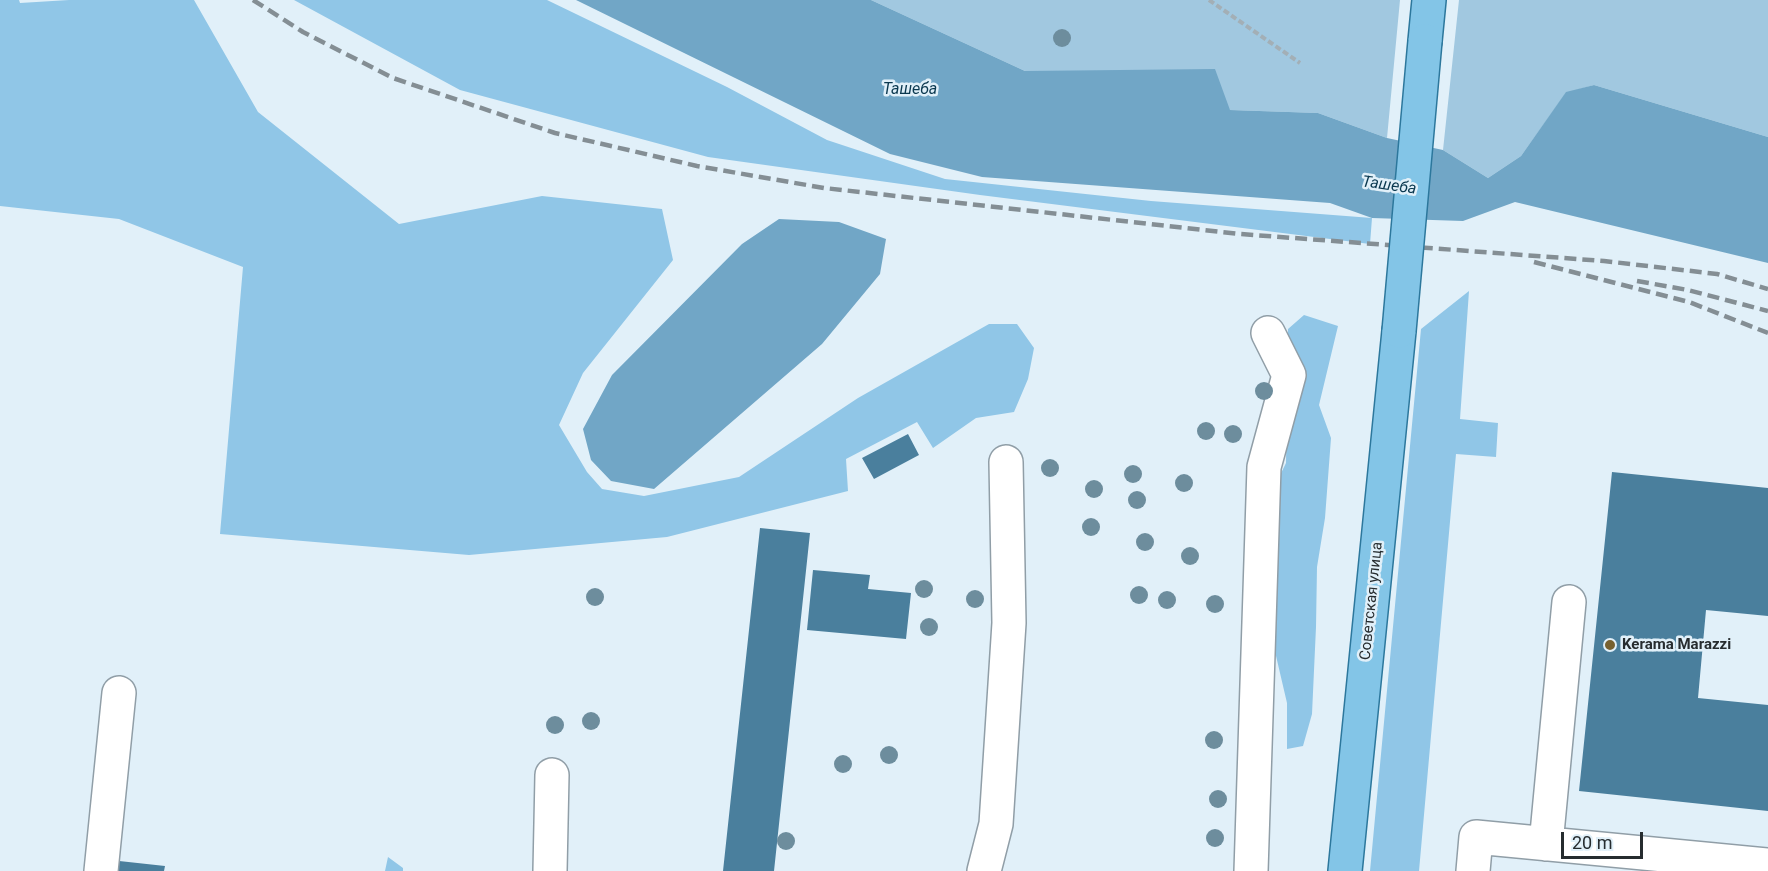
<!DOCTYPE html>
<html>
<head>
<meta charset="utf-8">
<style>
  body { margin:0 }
  #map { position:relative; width:1768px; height:871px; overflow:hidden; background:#e1f0f9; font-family:Roboto,sans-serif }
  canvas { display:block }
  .scale { position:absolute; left:1561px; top:832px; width:82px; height:27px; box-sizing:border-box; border:3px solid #262c2f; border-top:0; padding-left:8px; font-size:18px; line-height:21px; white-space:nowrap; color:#262c2f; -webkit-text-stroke:4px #e1f0f9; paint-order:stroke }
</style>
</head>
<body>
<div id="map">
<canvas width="1768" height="871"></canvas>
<div class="scale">20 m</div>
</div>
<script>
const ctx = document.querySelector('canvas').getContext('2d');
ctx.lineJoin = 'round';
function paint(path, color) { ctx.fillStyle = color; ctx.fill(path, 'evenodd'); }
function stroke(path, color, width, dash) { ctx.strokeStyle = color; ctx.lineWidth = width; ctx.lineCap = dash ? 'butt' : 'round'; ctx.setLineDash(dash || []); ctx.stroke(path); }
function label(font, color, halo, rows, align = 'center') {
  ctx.font = font + ' Roboto,sans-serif'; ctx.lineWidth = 5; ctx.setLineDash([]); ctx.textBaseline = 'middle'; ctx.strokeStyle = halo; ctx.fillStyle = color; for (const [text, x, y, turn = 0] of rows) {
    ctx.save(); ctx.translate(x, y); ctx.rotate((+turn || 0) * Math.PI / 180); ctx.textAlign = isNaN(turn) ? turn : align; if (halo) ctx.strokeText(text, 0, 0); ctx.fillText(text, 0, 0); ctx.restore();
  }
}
paint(new Path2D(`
  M871,0h529l-13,138 -69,-25 -88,-3 -127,-39h-78z
  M1459,0h309v137l-174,-52 -28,8 -45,63 -33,22 -45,-28z`), '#a1c8e0');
paint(new Path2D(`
  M0,0h19l1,3 49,-3h125l64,112 141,112 143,-28 120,13 11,51 -90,113 -24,52 28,47 15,17 42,7 95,-19 119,-79 131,-74h28l17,24 -6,31 -14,33 -38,6 -43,30 -16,-26 -71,37 2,32 -181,46 -198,18 -249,-21 23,-267 -124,-48 -119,-13z
  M294,0h253l180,87 100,53 118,39 206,22 221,17 -2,26 -390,-49 -272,-38 -248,-67z
  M1469,291l-9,128 38,4 -2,34 -40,-3 -37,417h-49l51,-542z
  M1304,315l34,11 -19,79 12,33 -6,80 -8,49 -1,60 -4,87 -9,32 -16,3v-46l-21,-90 3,-115 17,-35 2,-134z
  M388,857l15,11v3h-18z`), '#90c6e7');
paint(new Path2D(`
  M576,0h295l154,71 190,-2 15,41 88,3 69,25 56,12 45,28 33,-22 45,-64 28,-7 174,52v126l-253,-61 -52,19 -91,-3 -42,-15 -348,-26 -92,-23z
  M779,219l60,3 47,17 -6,35 -58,70 -168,145 -43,-8 -20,-21 -8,-31 29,-54 130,-131z`), '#71a6c6');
paint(new Path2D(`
  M908,434l11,21 -45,24 -12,-21z
  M1612,472l156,16v128l-62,-6 -8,88 70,7v106l-189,-20z
  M760,528l50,5 -36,338h-51z
  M813,570l57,5 -2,14 43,4 -5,46 -99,-9z
  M110,860l55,6 -1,5h-55z`), '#4a7f9d');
const minor = new Path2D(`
  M1546,844l23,-242
  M101,871l18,-178
  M550,871l2,-96
  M984,871l12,-47 13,-201 -3,-161
  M1251,871l13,-404 25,-92 -21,-42
  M1473,871l3,-34 292,28`);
const major = new Path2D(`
  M1425,41l4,-41
  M1345,871l54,-540`);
stroke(minor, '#909ea7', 36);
stroke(major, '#2c779c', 36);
stroke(new Path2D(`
  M1209,0l91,63`), '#a3afb6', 4, [6, 3]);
stroke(minor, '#fff', 33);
stroke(major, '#83c5e7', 33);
stroke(new Path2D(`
  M253,0l50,32 90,46 162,55 142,33 127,22 416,46 364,27 113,13 51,15
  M1534,262l155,40 79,31
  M1637,281l51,9 80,21`), '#848e94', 4.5, [12, 6]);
const majorBridge = new Path2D(`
  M1399,331l26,-290`);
stroke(majorBridge, '#2c779c', 36, []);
stroke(majorBridge, '#83c5e7', 33);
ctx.fillStyle = '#6d8d9d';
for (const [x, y] of [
  [1062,38],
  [1264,391],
  [1206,431],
  [1233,434],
  [1050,468],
  [1133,474],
  [1184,483],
  [1094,489],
  [1137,500],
  [1091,527],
  [1145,542],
  [1190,556],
  [924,589],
  [1139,595],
  [595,597],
  [975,599],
  [1167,600],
  [1215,604],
  [929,627],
  [591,721],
  [555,725],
  [1214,740],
  [889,755],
  [843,764],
  [1218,799],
  [1215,838],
  [786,841]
]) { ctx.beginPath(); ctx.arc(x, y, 9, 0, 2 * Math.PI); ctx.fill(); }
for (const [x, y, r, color] of [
  [1610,645,6,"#776130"]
]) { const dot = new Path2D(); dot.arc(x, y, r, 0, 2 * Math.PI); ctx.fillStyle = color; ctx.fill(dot); stroke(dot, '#e1f0f9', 2); }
label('15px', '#262c2f', '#e1f0f9', [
  ["Советская улица",1372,601,-84]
]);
label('bold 15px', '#262c2f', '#e1f0f9', [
  ["Kerama Marazzi",1622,645]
], 'left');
label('italic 16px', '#0a384f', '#e1f0f9', [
  ["Ташеба",910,90],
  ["Ташеба",1389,186,8]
]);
</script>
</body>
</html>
